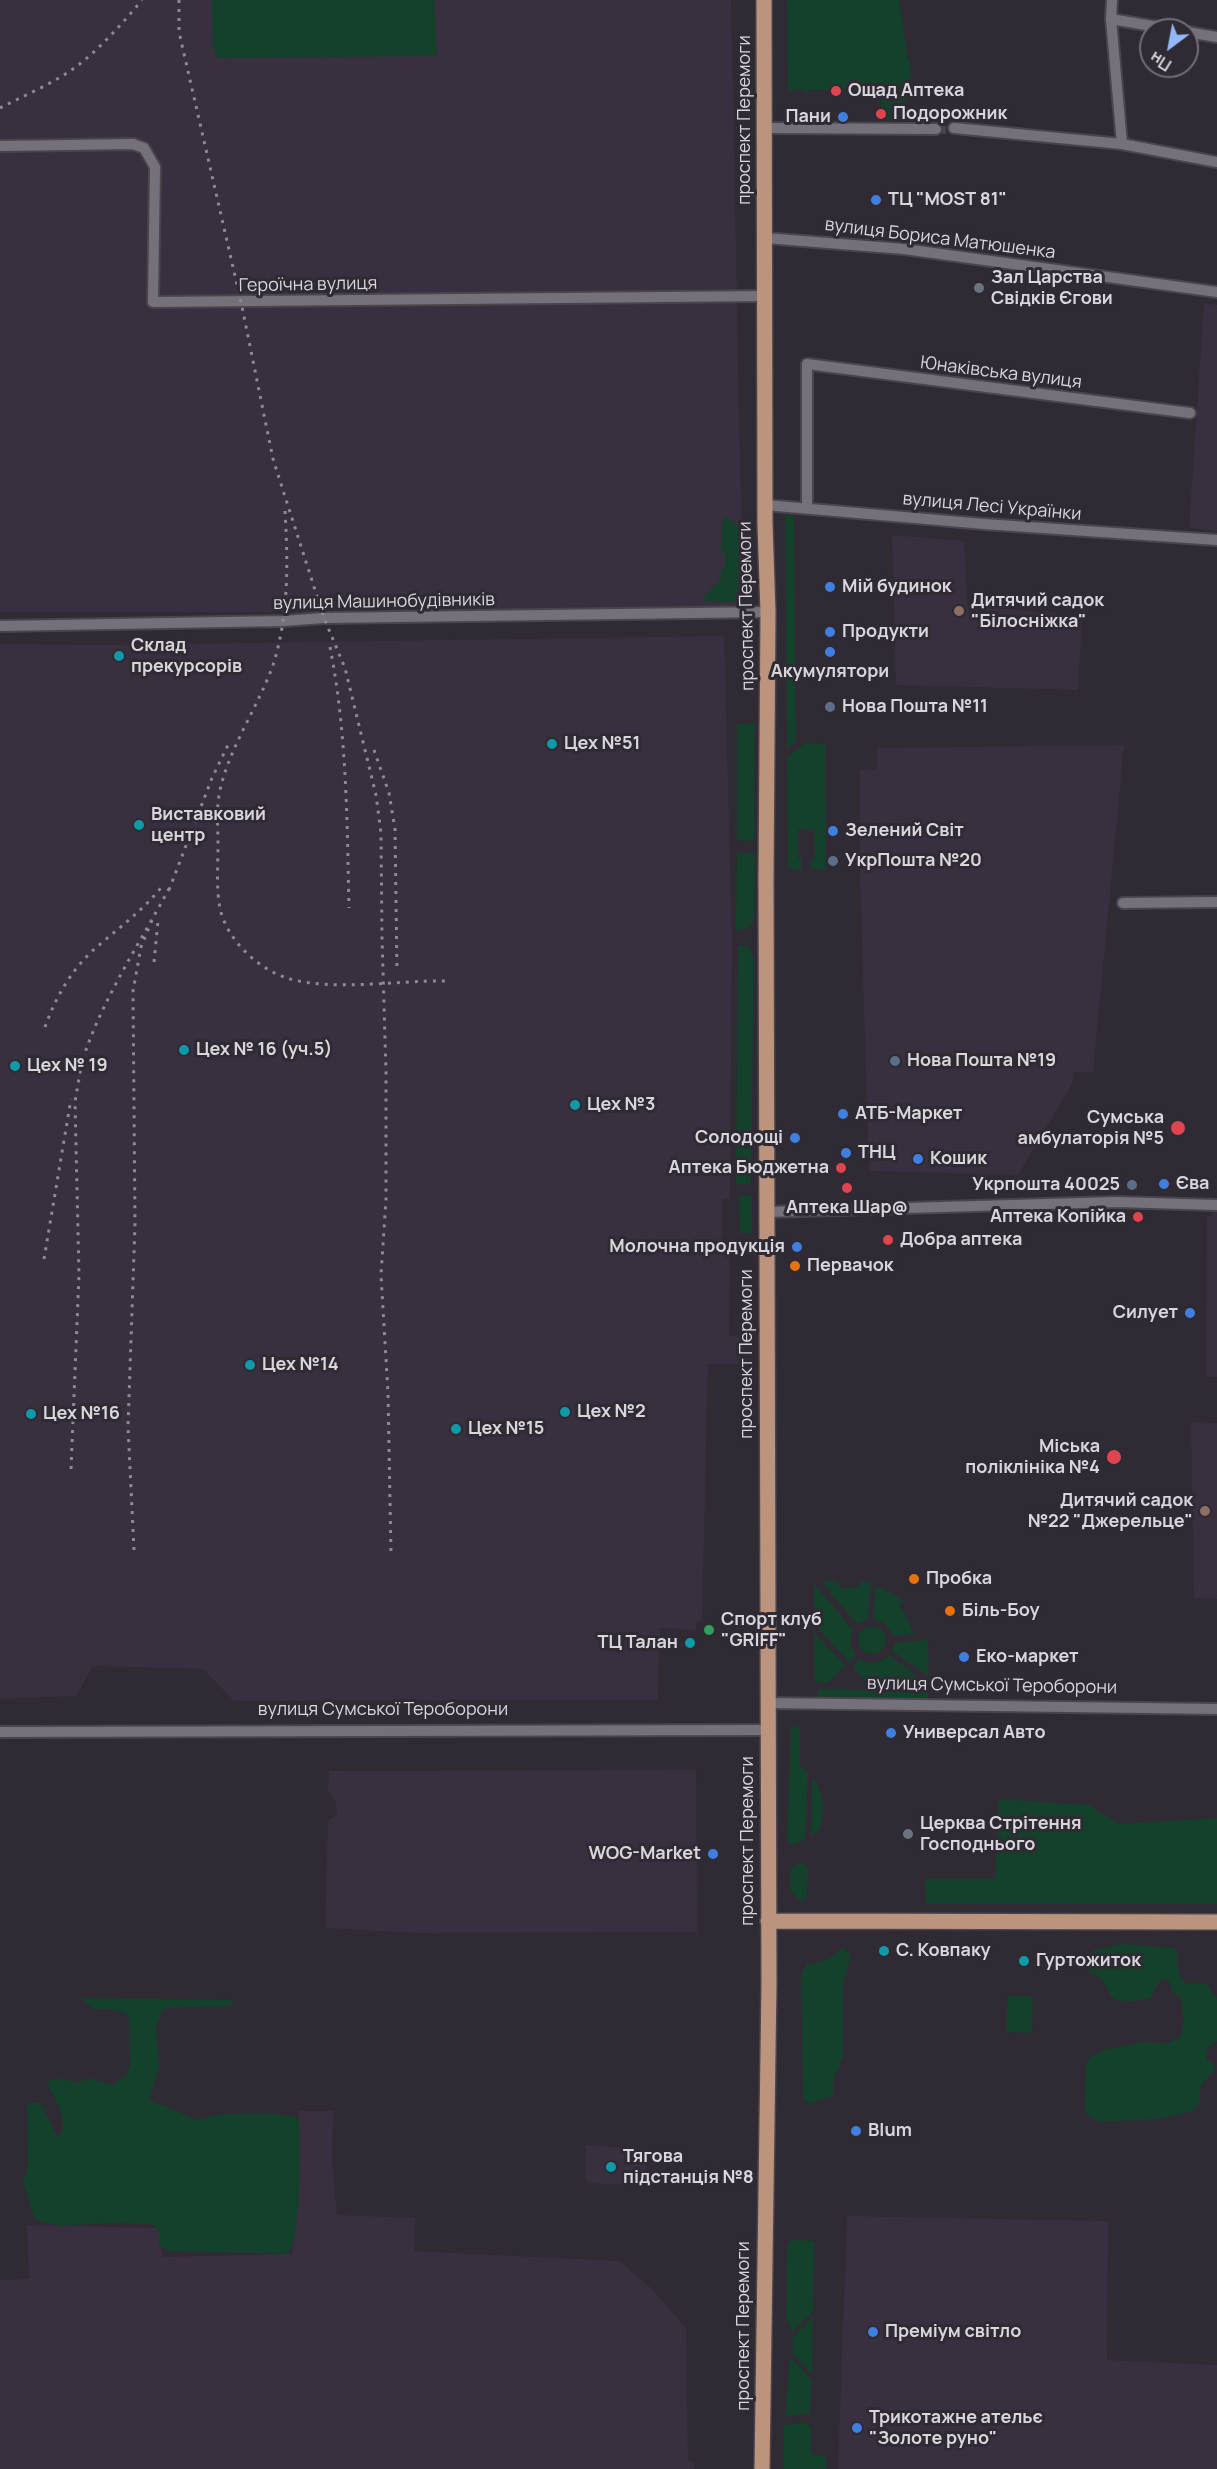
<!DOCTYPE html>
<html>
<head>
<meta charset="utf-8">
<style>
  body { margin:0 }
  #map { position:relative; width:1217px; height:2469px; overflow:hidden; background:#2f2a33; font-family:Manrope,sans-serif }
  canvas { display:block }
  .north { position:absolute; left:1139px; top:18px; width:60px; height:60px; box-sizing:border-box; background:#2f2a33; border:2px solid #736e76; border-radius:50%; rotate:212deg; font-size:16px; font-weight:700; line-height:24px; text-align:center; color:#d8d5db }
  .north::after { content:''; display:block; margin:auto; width:21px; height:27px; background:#90b8fd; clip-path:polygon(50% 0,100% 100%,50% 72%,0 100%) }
</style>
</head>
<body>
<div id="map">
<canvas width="1217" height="2469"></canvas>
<div class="north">Пн</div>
</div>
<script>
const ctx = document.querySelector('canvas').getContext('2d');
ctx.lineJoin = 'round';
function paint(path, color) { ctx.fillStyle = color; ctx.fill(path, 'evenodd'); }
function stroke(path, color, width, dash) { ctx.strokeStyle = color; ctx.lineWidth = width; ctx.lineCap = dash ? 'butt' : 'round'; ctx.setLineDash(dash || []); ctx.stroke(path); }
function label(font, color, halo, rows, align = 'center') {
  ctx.font = font + ' Manrope,sans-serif'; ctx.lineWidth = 6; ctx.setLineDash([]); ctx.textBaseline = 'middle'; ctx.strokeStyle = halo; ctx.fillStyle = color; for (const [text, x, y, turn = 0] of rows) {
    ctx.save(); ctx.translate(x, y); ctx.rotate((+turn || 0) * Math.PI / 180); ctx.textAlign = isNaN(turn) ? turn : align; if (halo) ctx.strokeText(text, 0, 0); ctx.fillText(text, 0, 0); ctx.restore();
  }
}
paint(new Path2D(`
  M0,0h731l12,612h-743z
  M1204,303l13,2v226l-28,-3z
  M892,535l72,6 3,64 115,11 -4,74 -182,-5z
  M724,636l8,302 -2,261h-7l-1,52h8l-1,85 14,1v27h-35l-6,257h-6v9l-36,-2 -2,72 -424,1 -31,-32 -110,-3 -17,30 -76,3v-1055l103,1z
  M1124,745l-31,327h-19l-2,12 -54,91 -149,-4 -9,-292v-109h17v-22z
  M1212,1210h5v167h-11l1,-161h5z
  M1191,1422l26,1v176l-23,-1z
  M696,1770l1,162 -280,1 -92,-5 3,-107 9,-6 -1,-12 -8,-12 1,-20z
  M299,2111h34l-1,51 5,53 78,3 -1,33 205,10 33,28 34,39 2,133 6,1v7h-694v-189l29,-1 -2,-54 134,3 1,29 130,-3z
  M586,2145l61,4 -2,37 -56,-3 -4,-6z
  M847,2216l261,5 -1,139 110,5v104h-379z`), '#38303f');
paint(new Path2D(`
  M212,0h222l3,56 -219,2 -5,-8z
  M787,0h112l9,60 2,1 1,37 -8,4 1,18h-23v-29l-72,-1 -4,5v-5h-17z
  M785,515h9l2,227 -9,6z
  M725,516l14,10 -1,74 -2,2 -33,-1 2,-6 16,-16v-10l4,-1v-15h-4l1,-27z
  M748,527h5l-1,70 -4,6z
  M754,723v118l-17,-1v-116z
  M805,743l20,1 1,125h-15v-10h4l-1,-30h-16v30h3v10h-13l-1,-112z
  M737,853h18l-1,67c-4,8 -8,10 -18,10z
  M738,945l10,1 6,13 -3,225h-15z
  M739,1195l13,1v37h-12z
  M821,1581h17l2,7h19l2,-7 10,1 -3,37 -11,5z
  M814,1584l39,46 -3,14 6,12 -7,6 -34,-37z
  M876,1585l29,16 -6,3 16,30 -21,2 -8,-12 -13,-5z
  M858 1640a14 14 0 1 1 28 0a14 14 0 1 1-28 0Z
  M814,1632l31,34 -17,17 -13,-1z
  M928,1640l1,36 -37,-25 3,-8z
  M889,1655l39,29 -61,-1 -14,-16 6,-8c11,5 21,5 30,-4z
  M818,1689l111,2 -1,9 -110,-3z
  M795,1725l5,4v36l8,8 -3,67 -14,5 -4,-4 4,-113z
  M812,1778c14,15 12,32 8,51l-9,7z
  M999,1799l90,6 29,19 99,-6v86h-291l-1,-25h70z
  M802,1862l6,6 -1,29 -5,5 -12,-12 1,-22z
  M1122,1944l54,4c3,14 -2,27 12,36 28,-3 14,0 29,14v44l-5,2 -6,8v6l8,7v6c-12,14 -15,11 -14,32l-7,8 -35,8 -59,3 -14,-9 1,-48 5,-9 16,-7 37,-7 24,1 13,-6 3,-17 -3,-22 -9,-6 -3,-11 -5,-2 -6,4 -7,15c-7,3 -30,5 -37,1 -6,-4 -6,-11 -10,-16 -12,-16 -18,0 -15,-29l5,-4z
  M843,1947l8,9 -8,29v73l-10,21v18l-13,2 -8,5 -9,-4 -2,-125 6,-11c16,-1 25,-5 36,-17z
  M1008,1996h25l-1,37 -26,-1z
  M81,1998l151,2 1,6 -68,2 -9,16 3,45 -10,31 49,20c5,-1 9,-3 14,-4 15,-3 75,-5 87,3 0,31 4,112 -11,135l-120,-3 -9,-6 1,-13 -8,-8 -42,-1 -48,3 -27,-6 -12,-38 5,-16 -1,-63h13l18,34c13,-12 -2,-38 -10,-50l1,-6c20,-8 21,8 41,-3l22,7 13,-8 5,-10 -1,-48 -2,-5 -17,-5h-17z
  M794,2240l20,1 -1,70 -22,22 -1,-11h-4l1,-75 3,-6z
  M813,2317l-1,57 -19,-20v-17z
  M790,2357l22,23 -2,34 -25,2z
  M807,2423l4,5v26l15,3v12h-42v-44z`), '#13412b');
stroke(new Path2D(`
  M936,129l18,-1`), '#48444c', 10, [10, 5]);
const minor = new Path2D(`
  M1112,0l-1,19 11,125
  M1111,19l65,11
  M1187,32l30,5
  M765,128l171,1
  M954,128l168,16 95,18
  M0,146l133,-2 11,4 11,19 -2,135 612,-6
  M765,238l139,11 313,43
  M765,505l219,19 233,16
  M807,508v-144l383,49
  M0,626l283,-5 41,-3 444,-6
  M1123,903l94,-1
  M766,1212l351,-10 100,3
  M767,1703l450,6
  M0,1732l767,-2`);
const primary = new Path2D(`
  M768,1921l449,1
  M762,2469l7,-486 -3,-1105 2,-266 -3,-88 -1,-524`);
stroke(minor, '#49454d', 14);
stroke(primary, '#49454d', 18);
stroke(minor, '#76707b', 10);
stroke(primary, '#bc937c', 15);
stroke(new Path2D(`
  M179,0v32l62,270 32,157 51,159 21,50 31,127 5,38 1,104 4,135v127l-5,76 7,118 3,161
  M0,108c27,-14 57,-26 81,-45 23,-19 42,-40 61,-63
  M285,511c3,51 4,105 -12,154 -15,42 -43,81 -53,125 -4,18 -2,37 -2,55 0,20 -2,44 2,63 6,31 38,61 67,70 44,14 111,2 158,3
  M330,647c17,87 17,173 19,261
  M374,750l15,43 6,36 2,142
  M169,890l43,-112 16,-33
  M154,962l4,-41
  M45,1027c11,-31 28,-60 53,-81 23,-20 47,-37 65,-61
  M80,1068c20,-67 60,-124 92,-185
  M44,1259l27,-160
  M71,1469l8,-194 -4,-173 7,-41
  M134,1550l-6,-123 7,-203 -2,-233 8,-44 11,-27`), '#8d8a91', 3, [3, 6]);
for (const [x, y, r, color] of [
  [836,91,6,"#e0444e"],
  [881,114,6,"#e0444e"],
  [843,117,6,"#3f7fe0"],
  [876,200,6,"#3f7fe0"],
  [979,288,6,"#6b7280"],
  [830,587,6,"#3f7fe0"],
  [959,611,6,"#8d6e63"],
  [830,632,6,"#3f7fe0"],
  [830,652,6,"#3f7fe0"],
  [119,656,6,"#0f9aa8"],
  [830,707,6,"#5c6f8a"],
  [552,744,6,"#0f9aa8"],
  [139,825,6,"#0f9aa8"],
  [833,831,6,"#3f7fe0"],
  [833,861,6,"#5c6f8a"],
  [184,1050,6,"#0f9aa8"],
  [895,1061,6,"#5c6f8a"],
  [15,1066,6,"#0f9aa8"],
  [575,1105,6,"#0f9aa8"],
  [843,1114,6,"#3f7fe0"],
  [1178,1128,8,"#e0444e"],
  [795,1138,6,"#3f7fe0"],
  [846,1153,6,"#3f7fe0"],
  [918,1159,6,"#3f7fe0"],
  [841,1168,6,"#e0444e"],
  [1164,1184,6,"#3f7fe0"],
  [1132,1185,6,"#5c6f8a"],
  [847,1188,6,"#e0444e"],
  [1138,1217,6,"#e0444e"],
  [888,1240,6,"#e0444e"],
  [797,1247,6,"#3f7fe0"],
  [795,1266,6,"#e8710a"],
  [1190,1313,6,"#3f7fe0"],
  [250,1365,6,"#0f9aa8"],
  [565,1412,6,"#0f9aa8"],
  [31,1414,6,"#0f9aa8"],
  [456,1429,6,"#0f9aa8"],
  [1114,1457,8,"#e0444e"],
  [1205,1511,6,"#8d6e63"],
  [914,1579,6,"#e8710a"],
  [950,1611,6,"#e8710a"],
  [709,1630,6,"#2e9e5b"],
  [690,1643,6,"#0f9aa8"],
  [964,1657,6,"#3f7fe0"],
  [891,1733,6,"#3f7fe0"],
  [908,1834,6,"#6b7280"],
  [713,1854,6,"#3f7fe0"],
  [884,1951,6,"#0f9aa8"],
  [1024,1961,6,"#0f9aa8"],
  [856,2131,6,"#3f7fe0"],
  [611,2167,6,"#0f9aa8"],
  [873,2332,6,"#3f7fe0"],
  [857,2428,6,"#3f7fe0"]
]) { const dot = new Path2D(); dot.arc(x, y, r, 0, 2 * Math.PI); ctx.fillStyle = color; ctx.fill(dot); stroke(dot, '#2f2a33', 2); }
label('bold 18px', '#d8d5db', '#2f2a33', [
  ["Ощад Аптека",848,91],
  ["Подорожник",893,114],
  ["Пани",831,117,"right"],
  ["ТЦ \"MOST 81\"",888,200],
  ["Зал Царства",991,278],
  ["Свідків Єгови",991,299],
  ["Мій будинок",842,587],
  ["Дитячий садок",971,601],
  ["\"Білосніжка\"",971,622],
  ["Продукти",842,632],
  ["Склад",131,646],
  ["прекурсорів",131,667],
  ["Акумулятори",830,672,"center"],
  ["Нова Пошта №11",842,707],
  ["Цех №51",564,744],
  ["Виставковий",151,815],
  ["центр",151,836],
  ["Зелений Світ",845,831],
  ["УкрПошта №20",845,861],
  ["Цех № 16 (уч.5)",196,1050],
  ["Нова Пошта №19",907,1061],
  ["Цех № 19",27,1066],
  ["Цех №3",587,1105],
  ["АТБ-Маркет",855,1114],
  ["Сумська",1164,1118,"right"],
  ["амбулаторія №5",1164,1139,"right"],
  ["Солодощі",783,1138,"right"],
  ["ТНЦ",858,1153],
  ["Кошик",930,1159],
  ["Аптека Бюджетна",829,1168,"right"],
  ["Єва",1176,1184],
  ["Укрпошта 40025",1120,1185,"right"],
  ["Аптека Шар@",847,1208,"center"],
  ["Аптека Копійка",1126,1217,"right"],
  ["Добра аптека",900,1240],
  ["Молочна продукція",785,1247,"right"],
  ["Первачок",807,1266],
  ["Силует",1178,1313,"right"],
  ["Цех №14",262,1365],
  ["Цех №2",577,1412],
  ["Цех №16",43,1414],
  ["Цех №15",468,1429],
  ["Міська",1100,1447,"right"],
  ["поліклініка №4",1100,1468,"right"],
  ["Дитячий садок",1193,1501,"right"],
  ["№22 \"Джерельце\"",1193,1522,"right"],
  ["Пробка",926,1579],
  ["Біль-Боу",962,1611],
  ["Спорт клуб",721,1620],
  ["\"GRIFF\"",721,1641],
  ["ТЦ Талан",678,1643,"right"],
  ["Еко-маркет",976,1657],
  ["Универсал Авто",903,1733],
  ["Церква Стрітення",920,1824],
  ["Господнього",920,1845],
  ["WOG-Market",701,1854,"right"],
  ["С. Ковпаку",896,1951],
  ["Гуртожиток",1036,1961],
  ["Blum",868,2131],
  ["Тягова",623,2157],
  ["підстанція №8",623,2178],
  ["Преміум світло",885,2332],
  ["Трикотажне ательє",869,2418],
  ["\"Золоте руно\"",869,2439]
], 'left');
label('18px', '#d8d5db', '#2f2a33', [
  ["проспект Перемоги",745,120,-90],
  ["вулиця Бориса Матюшенка",940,239,7],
  ["Героїчна вулиця",308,285,-1],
  ["Юнаківська вулиця",1001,373,7],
  ["вулиця Лесі Українки",992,507,5],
  ["вулиця Машинобудівників",384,602,-1],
  ["проспект Перемоги",747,606,-91],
  ["проспект Перемоги",747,1354,-90],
  ["вулиця Сумської Тероборони",992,1686,1],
  ["вулиця Сумської Тероборони",383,1710],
  ["проспект Перемоги",748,1841,-90],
  ["проспект Перемоги",744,2326,-90]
]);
</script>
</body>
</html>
